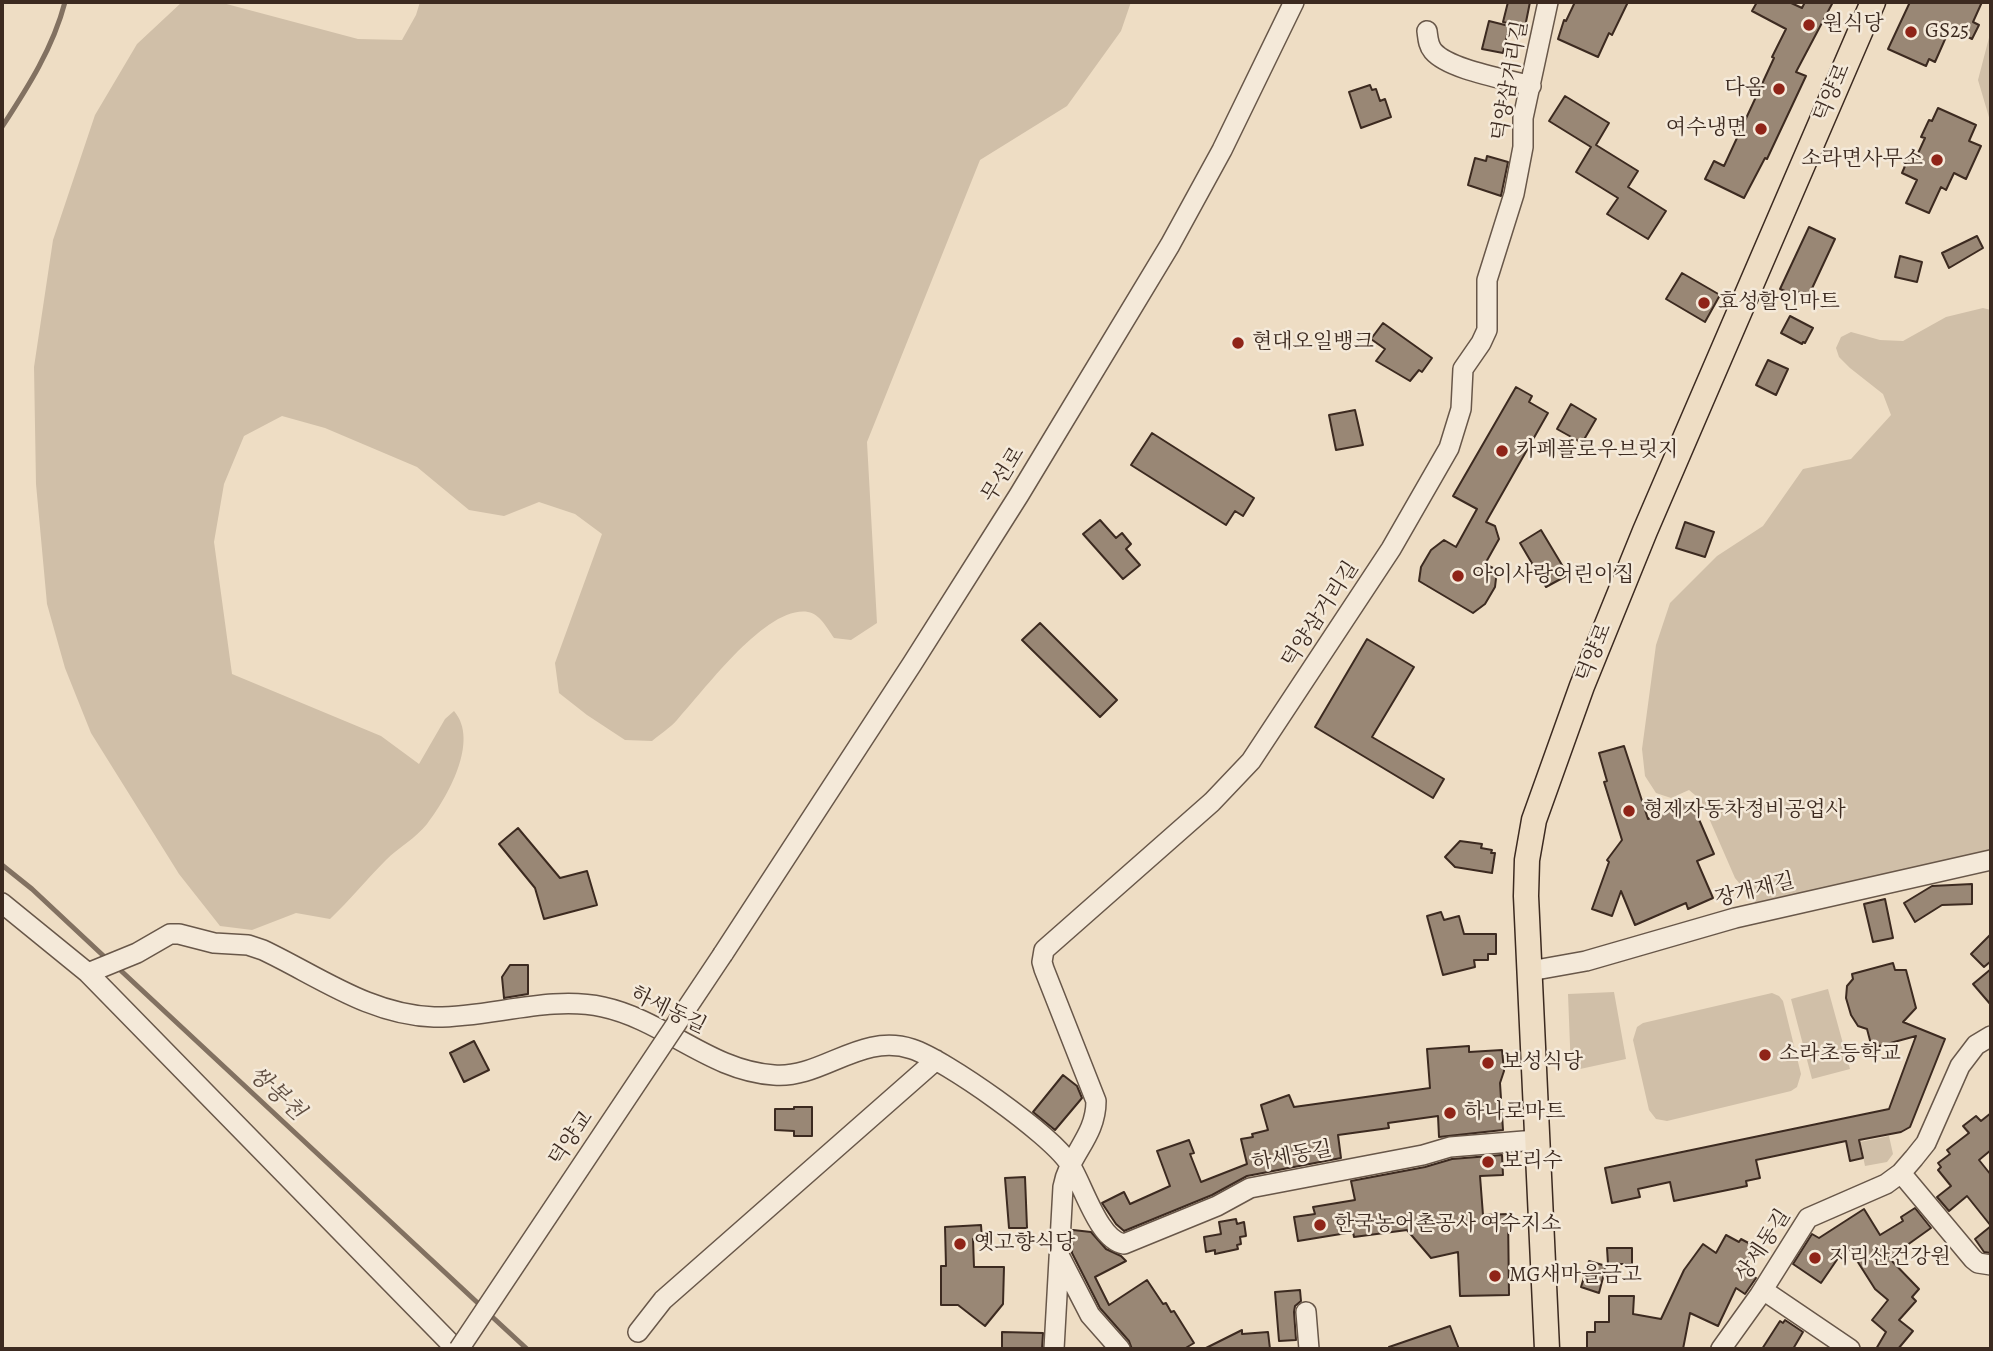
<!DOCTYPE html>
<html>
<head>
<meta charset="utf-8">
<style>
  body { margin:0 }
  #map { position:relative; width:1993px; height:1351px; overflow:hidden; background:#eeddc4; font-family:Alegreya,serif }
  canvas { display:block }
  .frame { position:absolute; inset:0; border:4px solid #3c2a20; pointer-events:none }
</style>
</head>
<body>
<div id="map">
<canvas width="1993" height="1351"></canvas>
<div class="frame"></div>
</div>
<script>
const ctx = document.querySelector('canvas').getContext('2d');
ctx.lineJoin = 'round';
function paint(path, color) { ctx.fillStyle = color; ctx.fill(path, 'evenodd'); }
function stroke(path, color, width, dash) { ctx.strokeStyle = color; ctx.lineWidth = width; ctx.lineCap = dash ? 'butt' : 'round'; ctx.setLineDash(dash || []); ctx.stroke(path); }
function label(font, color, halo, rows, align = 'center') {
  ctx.font = font + ' Alegreya,"Noto Serif KR",serif'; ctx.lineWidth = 5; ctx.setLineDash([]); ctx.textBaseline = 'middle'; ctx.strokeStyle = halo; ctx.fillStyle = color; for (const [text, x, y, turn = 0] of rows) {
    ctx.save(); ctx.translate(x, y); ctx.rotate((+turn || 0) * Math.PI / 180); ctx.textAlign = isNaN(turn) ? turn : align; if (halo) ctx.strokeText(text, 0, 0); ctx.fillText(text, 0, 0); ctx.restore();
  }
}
paint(new Path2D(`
  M182,2h37l139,37 44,1 14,-25 4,-13h711l-10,29 -54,75 -87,54 -113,282 10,181 -26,17 -17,-2c-7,-10 -14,-24 -26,-26 -42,-7 -104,79 -131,108 -7,8 -17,14 -25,21l-27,-1 -38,-25 -28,-22 -4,-30 47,-129 -27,-20 -36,-12 -35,14 -35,-6 -52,-43 -92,-39 -43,-12 -38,20 -20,48 -10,58 18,132 149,62 38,28 26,-45 9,-8c26,30 -7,87 -27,113 -11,14 -29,24 -41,36 -19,19 -36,40 -56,59l-34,-6 -44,17 -32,-4 -41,-52 -88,-141 -26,-65 -18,-64 -11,-120 -2,-117 19,-127 42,-125 42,-71z
  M1991,30v94l-13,-44z
  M1983,308l8,2v550l-228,52 -28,-34 -34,-78 -12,-10 -18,8 -15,-5 -11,-17 -3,-27 14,-104 14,-42 47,-47 46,-30 40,-57 48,-10 40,-44 -8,-21 -33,-26 -11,-11 -3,-9 5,-11 10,-5 29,8 23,1 43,-24z
  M1828,989l22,80 -38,10 -21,-80z
  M1614,992l12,67 -55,12 -3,-77z
  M1772,993l7,3 4,5 18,73 -4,13 -6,4 -124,30 -11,-2 -7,-9 -16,-70 4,-13 6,-4z
  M1889,1136l4,18 -6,8 -22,4 -5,-24z`), '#d0bfa8');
stroke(new Path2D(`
  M2,127c26,-40 51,-79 63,-125
  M2,865l30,24 77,72
  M117,967l364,339
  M488,1313l39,36`), '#827161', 5);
const building = new Path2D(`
  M1508,2h22l-5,25 -22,-5z
  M1575,2h53l-16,33 -3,-2 -11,24 -40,-18 6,-19 2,1z
  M1757,2h32l13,6 3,-6h28l-37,70 10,4 -39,83 -2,-1 -21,40 -39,-19 9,-18 10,5 50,-108 -2,-1 14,-28 -34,-18z
  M1910,2h72l-9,20 6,3 -7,14 -22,-11 -15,34 -6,-3 -3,7 -38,-17z
  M1489,21l20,5 -6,27 -21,-4z
  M1370,85l2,5 4,-1 4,12 5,-2 6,18 -30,11 -12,-36z
  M1565,96l44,27 -13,22 42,26 -10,16 38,24 -18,28 -41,-25 11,-16 -42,-26 15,-25 -42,-26z
  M1938,108l38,17 -7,16 12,5 -15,33 -12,-6 -8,17 -5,-3 -12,26 -23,-10 11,-23 -15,-7 6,-14 6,3 11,-24 -4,-1 8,-17 3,1z
  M1487,156l21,6 -7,34 -33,-11 7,-27 11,3z
  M1809,227l26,12 -27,58 -10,-5 -1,4 -17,-7z
  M1977,236l6,12 -34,20 -7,-15z
  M1900,256l22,6 -5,20 -22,-5z
  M1682,273l38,22 -15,27 -39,-23z
  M1790,316l23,12 -8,15 -2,-1 -1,2 -21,-11z
  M1383,323l49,35 -10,14 -3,-2 -9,11 -34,-20 9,-12 -14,-10z
  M1768,360l20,9 -12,26 -20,-10z
  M1516,387l16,9 -3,6 19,11 -62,109 9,4 4,13 -14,25 12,6 -2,17 -10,17 -12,9 -54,-32 2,-14 10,-17 13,-10 12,7 21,-38 -24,-13z
  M1571,404l25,15 -14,24 -25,-14z
  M1355,410l8,35 -27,5 -7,-35z
  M1152,433l102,65 -11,18 -8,-5 -9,14 -95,-60z
  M1100,520l16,18 6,-5 9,11 -5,5 14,16 -17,14 -40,-45z
  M1685,522l29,10 -9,25 -29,-9z
  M1541,530l27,45 -22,12 -26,-44z
  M1040,623l77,77 -17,17 -78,-77z
  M1367,639l47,28 -42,70 72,42 -11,19 -118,-71z
  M1624,746l24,73 43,-18 23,53 -17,7 16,37 -25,11 -2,-6 -51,22 -14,-34 -9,25 -20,-7 17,-47 -2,-2 15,-20 -18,-58 3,-1 -8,-28z
  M518,828l42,50 27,-7 10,34 -53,14 -9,-31 -36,-44z
  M1460,841l22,3 -1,4 11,2 -1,3h4l-3,20 -37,-6 -10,-10z
  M1972,884v20l-30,1 -27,17 -11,-19 28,-17z
  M1885,899l8,39 -20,4 -9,-38z
  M1441,912l3,8 15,-4 5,18h32v20h-8v6h-14l1,7 -32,8 -16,-59z
  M1991,934v27l-7,6 -13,-13z
  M1893,963l2,7h11l10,38 -13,14 42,17 -35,88 -9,5 -42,8 4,18 -13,3 -4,-20 -90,19 4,18 -14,3 1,5 -73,15 -4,-19 -32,7 2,8 -28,6 -7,-35 284,-59 27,-73 -44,12 -5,-19 -9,-3 -7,-11 -5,-17 1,-12 6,-7 -1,-5z
  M510,965h18v29l-24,4 -2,-21z
  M1991,969v36l-18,-21z
  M474,1041l15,29 -25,12 -14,-29z
  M1469,1046v6l33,-2 2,21 -4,12 3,47 -64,7 -1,-21 -50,7 1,5 -51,7 3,23 -94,18 -35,19 -88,36 -8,-7 -14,-21 22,-11 6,12 40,-18 -13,-35 32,-11 5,13 -4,1 11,28 46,-18 -6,-25 12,-2 -1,-3 16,-4 -7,-25 28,-10 5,12 136,-19 -3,-39z
  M1063,1075l14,11 5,12 -27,32 -22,-18z
  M794,1107h18v29h-18v-5l-19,-1v-21h19z
  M1991,1113v37l-12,10 12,15v51l-24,-30 -18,15 -12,-14 14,-11 -13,-16 3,-3 -3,-4 12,-9 -3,-4 22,-17 -6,-7 13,-10 5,5z
  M1502,1155l1,20 -23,1 3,39 25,-1 1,81 -49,1 -2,-44 -27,6 -24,-28 -53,7 -1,-5 -55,9 -4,-24 21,-3 -2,-7 42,-7 -4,-19 74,-14 27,-8z
  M1025,1177l2,51h-18l-4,-50z
  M1915,1208l16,20 -42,30 30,31 -7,8 4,4 -17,19 14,11 -15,18h-22l10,-17 -14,-12 16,-20 -13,-11 -28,-44 -26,38 -28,-19 19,-30 7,4 45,-29 16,26 23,-14 -2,-4z
  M1236,1219l1,5 7,-2 2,14 -6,1 1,7 -4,1 1,4 -23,5v-4l-9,2 -2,-15 17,-3 -2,-12z
  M981,1225l1,14h-9l1,28h30l-1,37 -18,22 -27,-21h-17v-39h5l-1,-39z
  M1991,1226v27l-7,-1 -9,-13z
  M1073,1230l18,2 15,17 15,7 5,5 -31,16 14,28 38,-25 16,24 3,-1 5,9 3,-1 20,32 -10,6h-52l-3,-8 -29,-33 -28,-55z
  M1726,1235l13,7 2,-3 15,8 -12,23 12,8 -11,16 -9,-6 -18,38 -28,-13 -7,36h-96v-17h8v-10h14v-26h25l-1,18 28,5 23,-49 19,-26 13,9z
  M1607,1248h25v16h-24z
  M1589,1261l17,5 -7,27 -18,-6z
  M1300,1290l1,11 -6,5 -1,6 2,28 -17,1 -4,-49z
  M1785,1320l18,12 -10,17h-31l18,-28 3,2z
  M1450,1326l9,23h-70v-2z
  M1242,1330v4l26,-2 2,17h-66z
  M1002,1332l41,1 -1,16h-40z`);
paint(building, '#998775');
stroke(building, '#3c2a20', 2);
const minor = new Path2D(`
  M1427,31c1,7 1,14 6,20 16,19 74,28 98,35
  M2,903l86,70 368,376
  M723,954l189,-290 107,-169 151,-250 52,-95 72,-148
  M1530,971l56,-10 149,-43 256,-58
  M88,973l49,-20 33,-19h9l35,9 34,2 15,5c55,26 107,65 171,67 55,1 115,-22 169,-10 61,13 107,64 171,68 48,4 87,-43 138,-26 34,11 138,85 157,114 14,21 29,77 55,81l93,-38 33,-18 173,-33 27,-8 86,-7
  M1901,1173l72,86 5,4 13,2
  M1060,1257l30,58 30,34
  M1763,1290l87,59
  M1306,1312l3,37
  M638,1332l25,-32 273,-240
  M1054,1349l9,-162c6,-33 33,-50 33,-86l-52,-132 -2,-7 2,-12 168,-148 39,-41 140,-212 58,-101 12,-39 2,-40 18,-26 6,-13v-50l27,-86 9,-47v-29l25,-116
  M1721,1349l38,-53 49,-78 78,-34 15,-11 13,-15 12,-15 34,-77 16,-21 15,-9`);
const major = new Path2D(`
  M1547,1349l-21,-453 1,-36 7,-40 48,-134 63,-155 228,-529`);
stroke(minor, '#685749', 22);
stroke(major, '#3c2a20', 27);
stroke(minor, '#f4e9d9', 19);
stroke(major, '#eeddc4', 24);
const minorBridge = new Path2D(`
  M459,1349l264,-395`);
stroke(minorBridge, '#685749', 22, []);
stroke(minorBridge, '#f4e9d9', 19);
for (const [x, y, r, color] of [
  [1809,25,7,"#8f2418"],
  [1911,32,7,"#8f2418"],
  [1779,89,7,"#8f2418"],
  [1761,129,7,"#8f2418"],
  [1937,160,7,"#8f2418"],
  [1704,303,7,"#8f2418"],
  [1238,343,7,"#8f2418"],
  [1502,451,7,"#8f2418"],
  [1458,576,7,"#8f2418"],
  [1629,811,7,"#8f2418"],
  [1765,1055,7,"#8f2418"],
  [1488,1063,7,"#8f2418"],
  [1450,1113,7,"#8f2418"],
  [1488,1162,7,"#8f2418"],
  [1320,1225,7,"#8f2418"],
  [960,1244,7,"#8f2418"],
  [1815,1258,7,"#8f2418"],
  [1495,1276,7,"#8f2418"]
]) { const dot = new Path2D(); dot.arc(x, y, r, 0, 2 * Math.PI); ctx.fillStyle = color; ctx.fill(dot); stroke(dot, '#f4e9d9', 2.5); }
label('21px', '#3c2a20', '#f4e9d9', [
  ["원식당",1823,25],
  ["GS25",1925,32],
  ["다옴",1765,89,"right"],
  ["여수냉면",1747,129,"right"],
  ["소라면사무소",1923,160,"right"],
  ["효성할인마트",1718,303],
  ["현대오일뱅크",1252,343],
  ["카페플로우브릿지",1516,451],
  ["아이사랑어린이집",1472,576],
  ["형제자동차정비공업사",1643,811],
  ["소라초등학교",1779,1055],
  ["보성식당",1502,1063],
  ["하나로마트",1464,1113],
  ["보리수",1502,1162],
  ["한국농어촌공사 여수지소",1334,1225],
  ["옛고향식당",974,1244],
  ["지리산건강원",1829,1258],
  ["MG새마을금고",1509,1276]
], 'left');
label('21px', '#3c2a20', '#f4e9d9', [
  ["덕양삼거리길",1511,81,-80],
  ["덕양로",1833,93,-67],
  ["무선로",1004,475,-58],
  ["덕양삼거리길",1321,615,-57],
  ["덕양로",1595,653,-68],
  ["장개재길",1755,891,-14],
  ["하세동길",668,1011,26],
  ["덕양교",572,1139,-56],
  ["하세동길",1292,1157,-11],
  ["상세동길",1764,1246,-57]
]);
label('italic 23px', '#5f4d40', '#f4e9d9', [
  ["쌍봉천",276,1094,43]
]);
</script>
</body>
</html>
